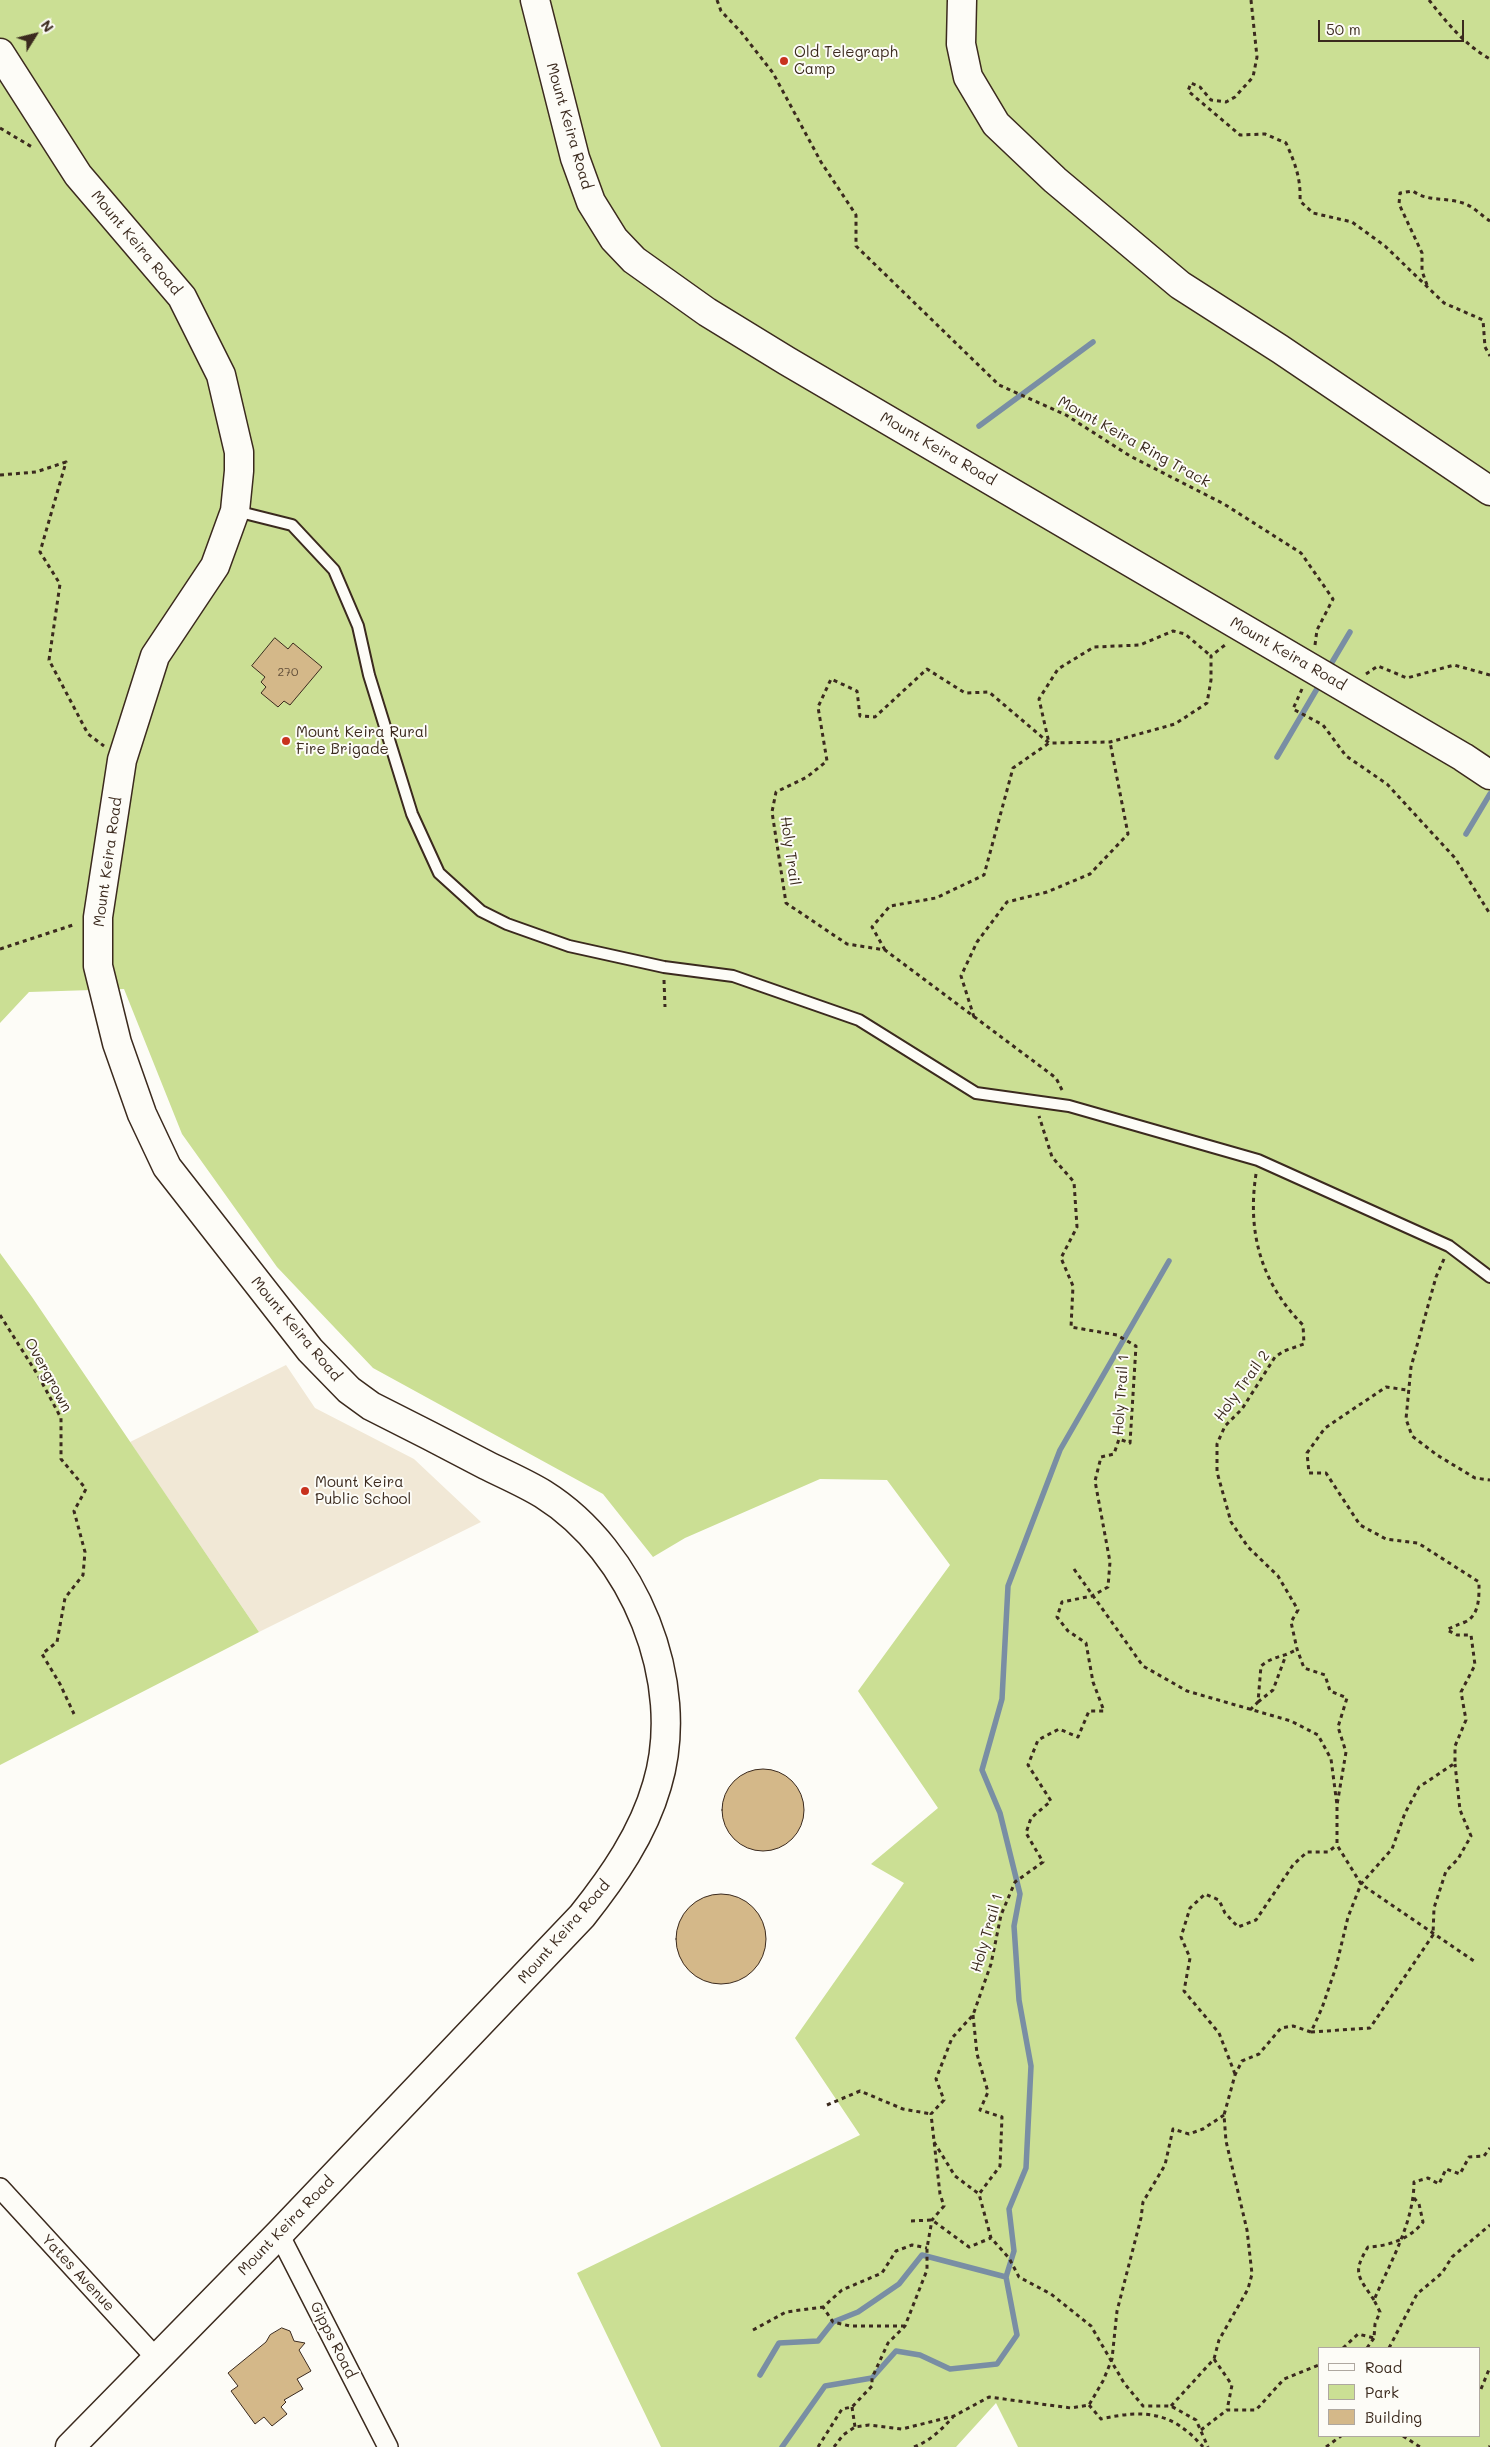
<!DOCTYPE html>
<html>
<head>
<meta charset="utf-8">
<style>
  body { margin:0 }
  #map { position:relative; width:1490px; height:2447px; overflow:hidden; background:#fdfcf7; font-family:Mali,sans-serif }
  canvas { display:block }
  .legend { position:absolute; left:1318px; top:2347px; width:162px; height:90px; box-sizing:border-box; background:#fdfcf7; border:1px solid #afa8a0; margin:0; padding:6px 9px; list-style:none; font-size:15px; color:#3b2a1e }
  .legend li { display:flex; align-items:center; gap:10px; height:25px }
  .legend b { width:25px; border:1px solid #afa8a0 }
  .north { position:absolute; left:10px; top:10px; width:50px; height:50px; -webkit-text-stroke:4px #fdfcf7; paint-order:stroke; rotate:54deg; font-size:14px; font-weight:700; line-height:20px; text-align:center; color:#3b2a1e }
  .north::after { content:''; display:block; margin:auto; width:18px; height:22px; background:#3b2a1e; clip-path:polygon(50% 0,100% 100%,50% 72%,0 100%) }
  .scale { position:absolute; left:1318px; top:20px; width:146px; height:22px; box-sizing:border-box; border:2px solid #3b2a1e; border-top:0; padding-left:6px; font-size:15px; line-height:18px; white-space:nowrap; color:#3b2a1e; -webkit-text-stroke:4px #fdfcf7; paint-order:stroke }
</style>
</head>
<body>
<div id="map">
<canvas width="1490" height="2447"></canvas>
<ul class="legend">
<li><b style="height:6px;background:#fdfcf7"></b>Road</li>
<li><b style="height:14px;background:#cbdf94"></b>Park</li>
<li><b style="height:14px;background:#d4b889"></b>Building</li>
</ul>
<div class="north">N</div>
<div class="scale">50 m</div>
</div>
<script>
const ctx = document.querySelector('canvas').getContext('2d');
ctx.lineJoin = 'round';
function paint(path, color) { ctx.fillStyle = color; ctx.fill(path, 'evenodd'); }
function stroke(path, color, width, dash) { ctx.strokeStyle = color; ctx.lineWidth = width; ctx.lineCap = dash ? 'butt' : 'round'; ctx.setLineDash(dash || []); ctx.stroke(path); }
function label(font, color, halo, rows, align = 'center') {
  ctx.font = font + ' Mali,sans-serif'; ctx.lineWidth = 4; ctx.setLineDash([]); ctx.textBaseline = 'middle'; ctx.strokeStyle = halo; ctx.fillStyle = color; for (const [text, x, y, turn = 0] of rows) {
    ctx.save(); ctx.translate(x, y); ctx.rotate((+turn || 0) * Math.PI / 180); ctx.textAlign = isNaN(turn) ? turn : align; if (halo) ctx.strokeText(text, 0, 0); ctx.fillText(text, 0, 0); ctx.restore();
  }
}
paint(new Path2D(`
  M286,1365l29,43 99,51 67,63 -222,110 -129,-190z`), '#f1e8d6');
paint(new Path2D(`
  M0,0h1490v2447h-472l-22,-44 -40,44h-295l-84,-174 283,-138 -65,-97 109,-155 -33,-19 67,-56 -80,-117 92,-126 -63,-85 -67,-1 -135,59 -32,19 -50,-63 -230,-126 -96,-101 -95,-133 -58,-145 -95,3 -29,31zM1319,2348h160v88h-160z
  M0,1253l32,44 227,335 -259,133z`), '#cbdf94');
stroke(new Path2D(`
  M979,426l114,-84
  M1328,669l22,-37
  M1277,757l44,-75
  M1466,834l24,-40
  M760,2375l19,-32 39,-2 15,-19 25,-10 41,-28 23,-29 84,22
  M782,2447l43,-61 47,-8 24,-27 24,4 30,14 47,-5 20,-29 -11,-58 8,-26 -5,-42 17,-41 5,-102 -12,-66 -5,-74 6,-32 -20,-81 -18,-43 20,-71 6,-113 52,-136 109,-189`), '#798ea4', 5.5);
const building = new Path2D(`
  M275,638l13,11 5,-6 29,24 -32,38 -6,-4 -6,6 -17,-14 5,-6 -5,-5 4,-5 -13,-11z
  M722 1810a41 41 0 1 1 82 0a41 41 0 1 1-82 0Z
  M676 1939a45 45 0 1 1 90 0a45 45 0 1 1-90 0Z
  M282,2328l8,3 4,10 11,2 -6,7 12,21 -14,8 6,10 -19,11 2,2 -5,5 6,7 -15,12 -8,-9 -9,7 -24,-33 7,-5 -10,-13 38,-31 4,-7z`);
paint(building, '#d4b889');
stroke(building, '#3b2a1e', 1);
const lane = new Path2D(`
  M236,511l56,14 42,45 24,56 11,49 43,139 27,59 42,38 26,13 62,22 95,21 69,9 126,44 117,73 93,13 189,54 191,86 41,31`);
const street = new Path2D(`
  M0,2188l156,170
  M279,2234l109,213`);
const secondary = new Path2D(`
  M535,0l40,158 16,44 23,37 20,21 73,52 80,49 676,396 27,18
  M962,0l-1,44 7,33 28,47 59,56 125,105 100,64 210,142
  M0,53l78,122 104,122 39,78 18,77v19l-4,40 -20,55 -60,90 -33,104 -24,157v49l19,77 25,71 25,53 143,183 39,40 22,16c38,19 77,39 115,59 18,9 39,18 57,29 91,57 145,188 114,291 -14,49 -44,92 -75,131l-303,318 -209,213`);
stroke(lane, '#3b2a1e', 14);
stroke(street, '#3b2a1e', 22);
stroke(secondary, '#3b2a1e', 31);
stroke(new Path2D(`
  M717,0l4,11 20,21 32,41 48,89 35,53v31l143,139 67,30 64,41 94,48 77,49 32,46 -16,31 -2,15
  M1251,0l6,57 -4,20 -18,20 -9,5 -15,-2 -11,-13 -9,-4 -3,8 52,44 25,-1 21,9c9,20 15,35 14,58l13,12 39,9 33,24 59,57 39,17 2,27 5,9
  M1429,0c18,23 36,45 61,59
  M0,128l32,19
  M1427,285l-5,-14v-18l-23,-49 1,-11 13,-2c15,11 32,6 50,12 10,3 19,13 27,18
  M0,475l36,-3 30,-10 -26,90 20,32 -11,76 39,74 16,12
  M1366,674l12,-8 29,12 47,-13 36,10
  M1302,689l-9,20 30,16 23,31 41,28 68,74 35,56
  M0,949l76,-25
  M885,950l-13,-23 18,-21 46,-8 48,-23 29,-107 36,-25 -10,-44 19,-30 36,-22 46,-2 33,-14 12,3 26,22
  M664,980l1,27
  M974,1017l-13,-41 16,-34 30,-40 40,-10 43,-18 38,-40 -18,-92
  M1062,1090l-6,-12 -171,-128 -38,-6 -61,-41 -14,-91 4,-20 31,-15 20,-16 -9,-54 13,-28 26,12 3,25 15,1 52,-48 38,24 24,-1 60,51 61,-1 65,-18 32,-21 4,-23v-24l14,-11
  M1256,1174c-9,58 5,109 47,151l1,19 -20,7 -9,6 -33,52 -17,17 -8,18v28l14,50 17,25 30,29 20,34 -7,12 6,27 7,19 21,7 5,16 17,7 -9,29 8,25 -9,53
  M1444,1259l-8,18 -25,90 -5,52 6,17 25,19 38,23 15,2
  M0,1315l39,62 22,41v41l25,30 -12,22 11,41 -2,23 -18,23 -8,44 -15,12 18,30 14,30
  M1074,1569l69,97 44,25 104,30 27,14 13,24 6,46v40l24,39 113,77
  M1258,1702l15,-12 13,-35
  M1250,1710l8,-8 3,-36c13,-11 22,-8 36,-17
  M973,2015l4,39 11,38 -8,18 22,7 -2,49 -21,28 12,44 18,20 10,19 32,17 40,32 33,57 19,23h28l25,14 12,27
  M1311,2032l59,-4 63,-93 1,-27 12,-37 12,-12 13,-23 -11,-26 -5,-46
  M1235,2074l-16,-41 -35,-42 6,-33 -9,-21 9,-29 15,-14 14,6 6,13 13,14 18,-7 37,-55 14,-13h21l9,-7
  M827,2105l33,-14 43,18 28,5
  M934,2142l21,34 24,18
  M911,2221l21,-1 37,27 22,-9
  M1374,2300c-16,-24 -22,-27 -6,-53 21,-1 42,-8 55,-25l-4,-18 -5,-6
  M905,2326h-55l-17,-4 -10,-15 19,-17 40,-17 14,-22 16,-6 15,3
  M753,2330l33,-18 37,-5
  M1343,2348l15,-14 16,4 1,-14 5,-12 -6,-12c16,-37 40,-78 40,-118l14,-4 11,6 7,-15 14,5 9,-17 15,-1 6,-8
  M1367,2348l7,-10
  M1389,2348l28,-54 25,-21 10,-16 38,-32
  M1214,2359l18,26 -5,25
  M1481,2389l9,-22
  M1089,2405l12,14c44,-10 72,-7 102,28
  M1171,2406l43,-47 5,-19 29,-51 4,-15 -5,-44 -21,-89 -2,-26 11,-40 7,-14 17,-7 22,-26 12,-2 18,6 11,-24 14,-41 12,-50 13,-33 31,-35 13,-36 14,-26 36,-24v-17l11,-26 -5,-28 14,-27 -4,-30h-14l-10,-5c6,-4 11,-5 18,-8 15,-7 14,-26 14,-40l-61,-39 -32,-4 -26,-14 -34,-52h-17l-2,-20 18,-25 61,-41 21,3
  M852,2407l3,20
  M1201,2430l26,-20h29l28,-31 35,-14
  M1403,2436l17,11
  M818,2447l24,-38 10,-2 20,-21v-8l16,-35 17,-17 22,-56v-22l5,-28 12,-14 -4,-12 -9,-80 13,-14 -8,-21 16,-41 21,-23 18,-51 10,-49 14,-33 28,-20 -17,-29 5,-15 20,-17 -23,-36 10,-25 21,-11 19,8 11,-26h15l-11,-29 -7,-39 -18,-12 -11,-14 5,-15 30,-6 16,-9 2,-25 -15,-81 6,-24 13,-3 5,-15 11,4 6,-97 -19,-11 -46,-8 2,-41 -12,-28 16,-31 -3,-45 -22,-25 -13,-41
  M834,2447l9,-12 12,-8 14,-2 33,4 52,-13 35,-19 82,11 18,-3 14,-24 9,-22 5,-48 24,-93 2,-16 22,-37 8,-36 16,5 14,-5 21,-14
  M914,2447c16,-6 27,-17 39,-30
  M1326,2447l15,-11
  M1489,2447l1,-1`), '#3b2a1e', 3, [4, 4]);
stroke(lane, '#fdfcf7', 10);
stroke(street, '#fdfcf7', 19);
stroke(secondary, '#fdfcf7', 28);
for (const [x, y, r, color] of [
  [784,61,5,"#c8321e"],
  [286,741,5,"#c8321e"],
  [305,1491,5,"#c8321e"]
]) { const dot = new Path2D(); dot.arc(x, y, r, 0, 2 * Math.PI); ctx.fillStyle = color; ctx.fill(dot); stroke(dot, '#fdfcf7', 2); }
label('12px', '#614e39', null, [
  ["270",288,672]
]);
label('15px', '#3b2a1e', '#fdfcf7', [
  ["Old Telegraph",794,52],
  ["Camp",794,69],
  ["Mount Keira Rural",296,732],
  ["Fire Brigade",296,749],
  ["Mount Keira",315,1482],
  ["Public School",315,1499]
], 'left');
label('15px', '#3b2a1e', '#fdfcf7', [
  ["Mount Keira Road",569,126,74],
  ["Mount Keira Road",136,243,50],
  ["Mount Keira Ring Track",1134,442,29],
  ["Mount Keira Road",938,449,30],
  ["Mount Keira Road",1288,654,30],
  ["Holy Trail",790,851,82],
  ["Mount Keira Road",108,862,-82],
  ["Mount Keira Road",296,1329,50],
  ["Overgrown",48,1375,61],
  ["Holy Trail 2",1242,1386,-54],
  ["Holy Trail 1",1121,1395,-86],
  ["Mount Keira Road",564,1932,-49],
  ["Holy Trail 1",987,1933,-74],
  ["Mount Keira Road",286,2226,-46],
  ["Yates Avenue",78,2273,47],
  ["Gipps Road",333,2340,63]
]);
</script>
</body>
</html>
